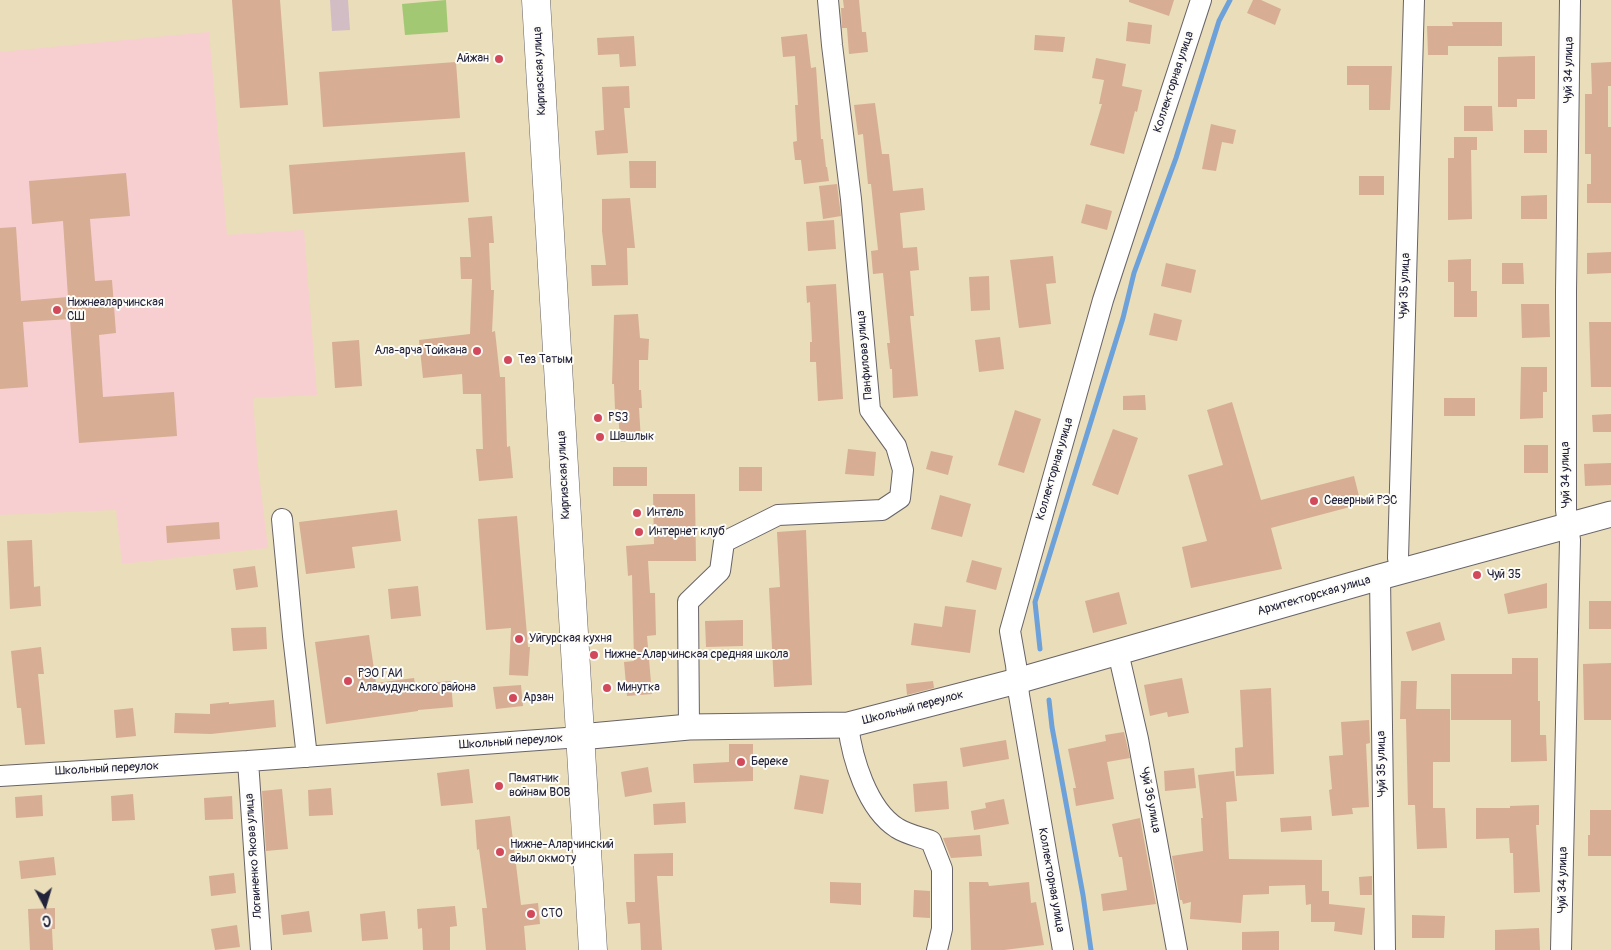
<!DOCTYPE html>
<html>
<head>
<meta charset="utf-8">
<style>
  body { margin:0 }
  #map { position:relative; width:1611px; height:950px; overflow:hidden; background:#eaddb9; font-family:Pangolin,sans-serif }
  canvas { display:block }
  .north { position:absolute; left:20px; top:880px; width:50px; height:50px; -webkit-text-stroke:4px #fdfcf7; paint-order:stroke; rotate:174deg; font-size:14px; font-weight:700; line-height:20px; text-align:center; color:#22223b }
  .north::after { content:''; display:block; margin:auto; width:18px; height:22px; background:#22223b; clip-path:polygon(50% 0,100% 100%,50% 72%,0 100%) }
</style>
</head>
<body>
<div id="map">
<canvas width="1611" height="950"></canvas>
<div class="north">С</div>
</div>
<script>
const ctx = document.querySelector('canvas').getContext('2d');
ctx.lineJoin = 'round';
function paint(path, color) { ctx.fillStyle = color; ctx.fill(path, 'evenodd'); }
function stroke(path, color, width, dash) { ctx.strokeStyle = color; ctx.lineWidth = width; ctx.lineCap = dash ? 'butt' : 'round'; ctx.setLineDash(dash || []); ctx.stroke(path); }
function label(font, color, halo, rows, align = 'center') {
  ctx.font = font + ' Pangolin,sans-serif'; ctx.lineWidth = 4; ctx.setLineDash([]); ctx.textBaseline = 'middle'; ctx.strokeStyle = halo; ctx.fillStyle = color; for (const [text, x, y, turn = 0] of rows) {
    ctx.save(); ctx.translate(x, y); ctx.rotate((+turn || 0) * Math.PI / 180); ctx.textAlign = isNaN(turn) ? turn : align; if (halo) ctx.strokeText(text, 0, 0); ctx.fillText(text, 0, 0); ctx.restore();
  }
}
paint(new Path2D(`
  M209,32l18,203 77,-5 13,165 -64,3 5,68 10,82 -146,16 -6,-54 -116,5v-463z`), '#f7cfd0');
paint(new Path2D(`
  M330,0h18l2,30 -18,1z`), '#d2bdc5');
paint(new Path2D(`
  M446,0l2,32 -43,3 -3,-31z`), '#a2c873');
stroke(new Path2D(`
  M1040,649l-5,-47 88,-284 11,-45 42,-115 43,-137 11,-21
  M1049,700l3,27 31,168 8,55`), '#6da1da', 5);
paint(new Path2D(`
  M232,0h48l8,105 -48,3z
  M843,0h16l3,32h4l2,20 -19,2 -2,-26h-5l-1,-20h3z
  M1129,0h45l-5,16 -40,-14z
  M1253,0h8l20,9 -6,16 -28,-12z
  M1128,22l24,3 -2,19 -24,-3z
  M1452,22h50v24h-54v9h-20l-1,-29h26z
  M807,34l4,34 5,-1 5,72h2l3,28h1l2,14 -25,3 -3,-24h-6l-2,-18 4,-1 -2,-36h3l-3,-49 -12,1 -2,-20z
  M1035,35l30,2 -2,15 -29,-2z
  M634,36l2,30 -16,1 -1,-13 -21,1 -1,-17z
  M1535,56v43h-18v8h-19v-50z
  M1096,58l30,6 -4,22 20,4 -5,22 -2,-1 -11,43 -34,-9 12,-41h-3l5,-24 -12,-2z
  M456,62l4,56 -137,9 -4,-55z
  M1611,62v24h-3v41h3v76h-24v-19h4v-30h-6v-60h7l-1,-31z
  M1347,66h45l-2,44h-21v-25h-22z
  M629,86l1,22h-6l4,45 -31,2 -2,-24 9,-1 -2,-43z
  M875,103l7,51h7l4,37 30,-3 2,22 -25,3 3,35 14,-1 2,23 -9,1 4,45h-4l8,80 -25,2 -1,-29h-2l-3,-26h3l-7,-70 -10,1 -2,-23 7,-1 -3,-28 -4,-38h-3l-5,-50 -5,1 -4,-30z
  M1464,106h28l1,25h-29z
  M1211,124l25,6 -3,14 -11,-2 -6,29 -14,-2z
  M1524,130h23v23h-23z
  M1454,137h23v13h-6l1,69 -24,1v-62h6z
  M465,152l4,50 -176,12 -4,-49z
  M629,161h27v27h-26z
  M126,173l4,43 -40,3 5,62 17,-1 4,53 -17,2 4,62 71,-5 3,44 -98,7 -9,-124 -47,3 5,65 -28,2v-161l16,-1 5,74 47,-4 -5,-76 -31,3 -3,-43z
  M1359,176h25v19h-25z
  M837,184l4,32 -18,3 -4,-33z
  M1547,195v24h-26v-23z
  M630,198l5,50h-8l1,37 -36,1 -1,-21h15l-4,-34v-32z
  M1086,204l26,7 -5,19 -26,-7z
  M492,216l2,27h-5l2,47h3l-2,42 3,-1 5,46h5l2,70 3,-1 3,32 -34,3 -3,-32h7l-2,-55h-18l-1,-20 -39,4 -4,-38 51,-6 2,-55h-11l-1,-22h11l-3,-39z
  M834,220l2,29 -28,2 -2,-29z
  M1611,252v21l-24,1v-21z
  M1053,256l3,27 -10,1 5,40 -32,4 -9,-68z
  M1471,259v32h6v26h-23v-35h-6v-22z
  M1166,263l30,7 -5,23 -30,-7z
  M1502,263h21l1,21h-22z
  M989,276l1,34 -19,1 -2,-34z
  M836,284l7,115 -25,2 -2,-39h-6v-20h2l-2,-40 -3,1 -1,-17z
  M1521,304h28l1,33 -28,1z
  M1154,313l28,7 -5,21 -28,-6z
  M638,314l2,24 9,1 -1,21h-9v30h2l1,18h-3l2,33 -21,1 -2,-33h-3l-1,-25h-2l2,-69z
  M1589,322h22v65h-20z
  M1000,337l4,32 -25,3 -4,-32z
  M359,340l3,46 -27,2 -3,-46z
  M1521,367h26v25h-4v26l-23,1z
  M1145,395l1,15h-23v-14z
  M1444,398h31v18h-31z
  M1232,402l29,98 93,-24 7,28 -90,24 11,41 -91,19 -9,-41 25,-6 -19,-66 35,-10 -16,-55z
  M1015,410l26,9 -17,54 -26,-8z
  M1611,414v18h-18l-1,-17z
  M1113,429l25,9 -20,57 -26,-10z
  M1524,445h24v28h-24z
  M848,449l28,3 -2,24 -29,-2z
  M931,451l22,5 -5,19 -22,-6z
  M1611,463v22l-26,1 -1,-22z
  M613,467h34v19h-34z
  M739,467h23v24h-23z
  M653,494h42l1,67h-48l2,32h5l1,42 -9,1 5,58 -25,2 -3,-34 10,-1 -2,-86 -4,1 -2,-30 28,-2z
  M940,495l31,9 -9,33 -31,-8z
  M397,510l4,31 -49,6 3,21 -49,6 -7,-52z
  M517,516l11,131h2l-2,29 -19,-1 2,-47 -25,2 -8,-111z
  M219,522l1,17 -53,4 -1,-17z
  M806,530l6,155 -38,2 -5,-99 11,-1 -3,-55z
  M32,540l2,47 6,-1 1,20 -31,3 -3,-68z
  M972,560l30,8 -6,22 -30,-8z
  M255,566l3,21 -22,3 -3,-21z
  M1547,583v25l-39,6 -4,-20z
  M418,586l3,30 -30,3 -3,-30z
  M1119,592l8,32 -34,9 -8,-32z
  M1589,601h22v28h-22z
  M945,606l31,4 -6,43 -59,-8 3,-22 28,4z
  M743,620v26l-37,1 -1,-26z
  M1440,622l5,18 -33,11 -6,-19z
  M266,627l1,22 -34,2 -2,-23z
  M369,635l7,48 38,-5 1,6 36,-3 2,26 -35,3v1l-92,13 -11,-82z
  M41,647l3,27h-6l7,70 -20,1 -4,-37h-4l-6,-57z
  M1512,658h26v43h2v34h6l1,26 -36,1v-42h-60v-46h61z
  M1611,663v57h-27l-1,-56z
  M1182,678l7,35 -21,4 -1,-5 -17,4 -6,-31z
  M933,681l1,7 -27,7 -1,-11z
  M1401,681h16l-1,28h34v53h-17v46h12l2,40 -30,1 -2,-44h-7l-2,-86h-6z
  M521,685l2,21 -27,3 -3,-22z
  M1271,688l3,86 -38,2 -1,-28 8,-1 -3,-57z
  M274,700l2,27 -65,7 -37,-1 1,-20 35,1v-10l19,-2v2z
  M133,708l3,28 -20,2 -2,-28z
  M1369,720l1,23 -4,1 3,63 -17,1 1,6 -21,2 -3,-26 3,-1 -3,-33 14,-1 -2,-33z
  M1124,732l6,26 -23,4 7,37 -38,7 -3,-18h3l-8,-39 38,-8 -1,-6z
  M1006,740l3,19 -46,8 -3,-19z
  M729,744h24v37l-59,2 -1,-19 36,-2z
  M648,767l4,25 -27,5 -4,-25z
  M1194,768l2,20 -31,3 -1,-20z
  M469,769l4,34 -32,3 -4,-33z
  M1234,771l3,30 -11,1 3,57 93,1v31h7v13l36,4 -3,27 -28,-4 1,-9h-24v-18l-5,1 -1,-20 -36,1v8l-26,1 -2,28 -51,-4 1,-17 -8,2 -1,-4h-2l-8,-44 31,-5 -2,-33h2l-5,-43z
  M800,775l29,5 -6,34 -29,-5z
  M947,781l2,28 -34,3 -2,-28z
  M331,788l2,27 -24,1 -1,-26z
  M282,789l6,60 -22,2 -4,-60z
  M133,794l2,26 -23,1 -1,-25z
  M42,795l1,21 -27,2 -1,-21z
  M232,796l1,23 -28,1 -1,-22z
  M1004,799l5,25 -35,6 -3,-19 15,-3 -1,-5z
  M685,802l1,21 -32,2 -1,-21z
  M1539,805v20h-3l4,67 -26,1 -1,-40h-3l-1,-15 -33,1v-31h34v-2z
  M1590,810h21v46h-23v-21h2z
  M510,816l11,89 17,-2 2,21 -16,2 2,24h-40l-4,-42h5l-8,-59 -2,1 -2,-30z
  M1311,816l1,14 -31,2 -1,-14z
  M1140,818l16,86 -53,7 -2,-17 26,-4 -5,-33h-3l-7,-33z
  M980,835l2,21 -31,2 -8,-20z
  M673,853v23h-16l5,74h-21l-1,-27 -12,1 -2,-22h9l-1,-48z
  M54,857l2,18 -35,4 -2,-18z
  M234,873l2,20 -25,3 -2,-20z
  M1372,876v19h-12l-1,-18z
  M830,882l31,1v22l-31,-2z
  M969,882h19l1,4 40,-4 2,21 5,-1 8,43 -40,5h-33z
  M914,890l16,1v27l-17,-1z
  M455,906l2,20 -7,1v23h-27l-1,-22 -4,1 -1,-20z
  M55,908v21h-3l1,21h-23l-2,-41z
  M309,911l3,21 -29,3 -2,-20z
  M385,911l3,28 -26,2 -2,-27z
  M1412,915l33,1 -1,22h-32z
  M237,925l3,22 -25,3 -4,-21z
  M1539,928l1,22h-45v-20z
  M1279,931v19h-37v-18z`), '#d7ad94');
const minor = new Path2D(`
  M282,519l11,117 14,121
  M1401,572l-3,-14 16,-558
  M1380,577l5,373
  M1118,652l20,87 39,211
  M848,725c4,33 19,84 49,103 9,6 23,9 34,13l11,28v60l-5,21
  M689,727l-1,-125 32,-31 4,-29 54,-27 104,-5 18,-12 3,-28 -7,-24 -26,-36 -19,-211 -19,-154 -4,-45
  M248,761l13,189
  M0,776l248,-15 332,-24
  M1063,950l-44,-255 -3,-30 -6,-34 93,-331 98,-300
  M1561,950l9,-410 -4,-30v-219l4,-291`);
const tertiary = new Path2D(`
  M580,737l109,-10 159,-2 169,-44 363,-104 231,-63`);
const secondary = new Path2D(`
  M536,0l57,950`);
stroke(minor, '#686367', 22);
stroke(tertiary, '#686367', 27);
stroke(secondary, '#686367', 29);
stroke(minor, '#fff', 20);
stroke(tertiary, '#fff', 25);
stroke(secondary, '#fff', 28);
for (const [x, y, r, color] of [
  [499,59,5,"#d1495b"],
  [57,310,5,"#d1495b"],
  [477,351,5,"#d1495b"],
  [508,360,5,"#d1495b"],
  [598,418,5,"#d1495b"],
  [600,437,5,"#d1495b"],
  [1314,501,5,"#d1495b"],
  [637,513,5,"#d1495b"],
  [639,532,5,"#d1495b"],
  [1477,575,5,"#d1495b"],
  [519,639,5,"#d1495b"],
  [594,655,5,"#d1495b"],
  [348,681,5,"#d1495b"],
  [607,688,5,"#d1495b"],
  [513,698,5,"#d1495b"],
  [741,762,5,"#d1495b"],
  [499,786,5,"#d1495b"],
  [500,852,5,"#d1495b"],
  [531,914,5,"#d1495b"]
]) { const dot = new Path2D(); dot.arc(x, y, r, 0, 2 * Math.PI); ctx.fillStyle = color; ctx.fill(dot); stroke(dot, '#fdfcf7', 2); }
label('12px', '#22223b', '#fdfcf7', [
  ["Айжан",489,59,"right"],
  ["Нижнеаларчинская",67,303],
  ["СШ",67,317],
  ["Ала-арча Тойкана",467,351,"right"],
  ["Тез Татым",518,360],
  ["PS3",608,418],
  ["Шашлык",610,437],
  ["Северный РЭС",1324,501],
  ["Интель",647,513],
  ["Интернет клуб",649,532],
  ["Чуй 35",1487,575],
  ["Уйгурская кухня",529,639],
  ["Нижне-Аларчинская средняя школа",604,655],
  ["РЭО ГАИ",358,674],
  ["Аламудунского района",358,688],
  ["Минутка",617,688],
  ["Арзан",523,698],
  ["Береке",751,762],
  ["Памятник",509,779],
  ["войнам ВОВ",509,793],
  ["Нижне-Аларчинский",510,845],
  ["айыл окмоту",510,859],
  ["СТО",541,914]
], 'left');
label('12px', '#22223b', '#fdfcf7', [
  ["Чуй 34 улица",1569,70,-89],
  ["Киргизская улица",540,71,-93],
  ["Коллекторная улица",1174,82,-72],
  ["Чуй 35 улица",1405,286,-88],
  ["Панфилова улица",865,355,-95],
  ["Коллекторная улица",1055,469,-74],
  ["Киргизская улица",564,475,-93],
  ["Чуй 34 улица",1566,475,-91],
  ["Архитекторская улица",1314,596,-16],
  ["Школьный переулок",913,708,-15],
  ["Школьный переулок",511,742,-4],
  ["Чуй 35 улица",1382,764,-91],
  ["Школьный переулок",107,769,-3],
  ["Чуй 36 улица",1150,800,79],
  ["Логвиненко Якова улица",254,856,-94],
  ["Коллекторная улица",1051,880,80],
  ["Чуй 34 улица",1563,880,-89]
]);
</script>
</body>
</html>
